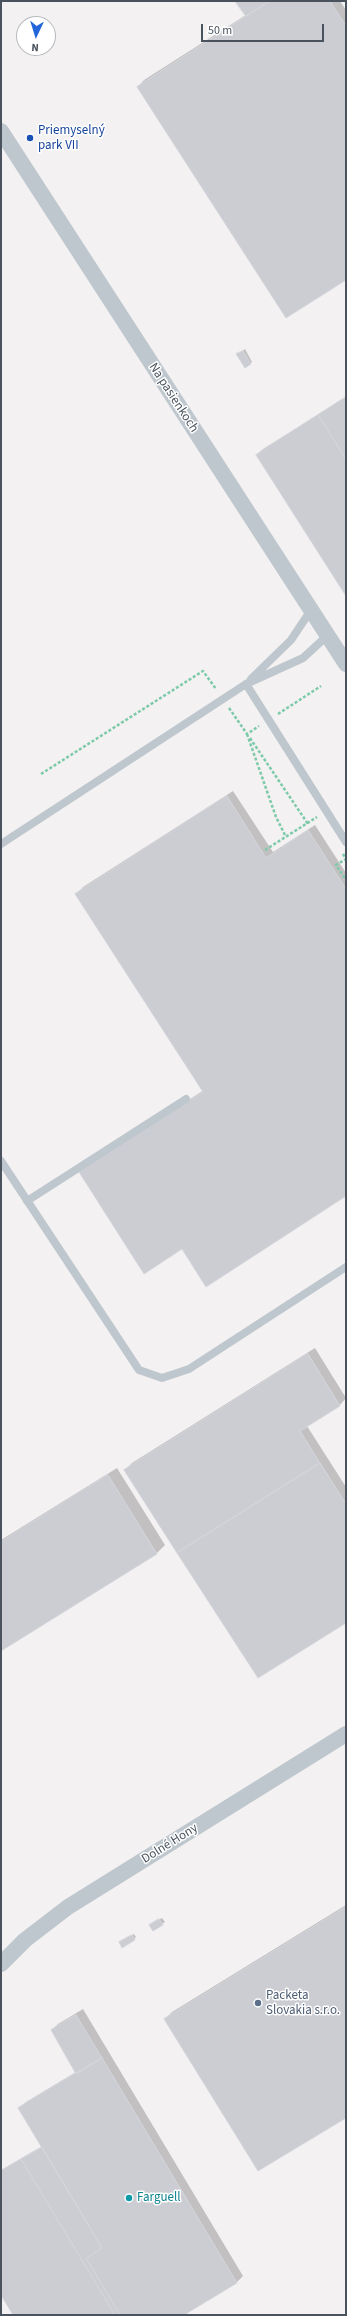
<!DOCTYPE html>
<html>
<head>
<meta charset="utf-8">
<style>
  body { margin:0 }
  #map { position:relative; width:347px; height:2316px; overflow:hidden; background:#f3f1f1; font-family:"Source Sans 3",sans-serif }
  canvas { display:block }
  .frame { position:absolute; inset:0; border:2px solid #49525d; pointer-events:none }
  .north { position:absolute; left:16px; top:16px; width:40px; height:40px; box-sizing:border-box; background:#fff; border:1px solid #b6babe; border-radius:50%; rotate:184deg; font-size:11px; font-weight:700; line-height:16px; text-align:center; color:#49525d }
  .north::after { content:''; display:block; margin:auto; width:14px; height:18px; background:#2366da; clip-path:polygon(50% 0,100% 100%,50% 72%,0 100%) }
  .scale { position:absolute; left:201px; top:24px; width:123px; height:18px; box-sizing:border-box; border:2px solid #49525d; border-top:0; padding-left:5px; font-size:12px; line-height:14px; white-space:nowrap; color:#49525d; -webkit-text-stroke:3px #fff; paint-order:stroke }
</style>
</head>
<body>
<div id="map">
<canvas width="347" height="2316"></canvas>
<div class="frame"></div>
<div class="north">N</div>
<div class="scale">50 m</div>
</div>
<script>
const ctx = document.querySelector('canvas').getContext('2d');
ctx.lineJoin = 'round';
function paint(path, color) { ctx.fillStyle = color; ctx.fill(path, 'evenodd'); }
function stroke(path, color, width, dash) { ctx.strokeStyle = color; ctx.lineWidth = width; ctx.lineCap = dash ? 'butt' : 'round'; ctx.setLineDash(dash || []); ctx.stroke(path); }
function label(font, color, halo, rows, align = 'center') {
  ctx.font = font + ' "Source Sans 3",sans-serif'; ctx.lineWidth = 3; ctx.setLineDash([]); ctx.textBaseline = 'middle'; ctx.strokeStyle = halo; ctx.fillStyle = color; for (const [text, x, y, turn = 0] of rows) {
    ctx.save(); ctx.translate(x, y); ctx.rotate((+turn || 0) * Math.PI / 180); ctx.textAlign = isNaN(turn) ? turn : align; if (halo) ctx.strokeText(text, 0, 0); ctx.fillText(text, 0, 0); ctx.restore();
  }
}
paint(new Path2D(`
  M237,1h103l6,9v268l-208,-191 6,-7 102,-65z
  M245,349l7,13 -2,2 -10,-11z
  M346,397v197l-89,-139 6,-6z
  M233,791l40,61 42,-27 31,48v322l-164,53 -95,-82 117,-76 -127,-196 6,-7z
  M315,1348l31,50 -6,7 -33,21 39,61v135l-221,-152 7,-7z
  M117,1468l48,77 -8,8 -156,97v-110z
  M346,1905v211l-181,-97 7,-7z
  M162,1918l3,4 -12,8v-7z
  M134,1934l2,3 -2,2 -12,2z
  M83,2009l160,267 -6,6 -55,33h-168l-13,-22v-123l42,-23 -23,-39 6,-6 50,-30 -24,-42 6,-6z`), '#0003');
const building = new Path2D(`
  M235,1h35l-24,15z
  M270,1h60l16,25v254l-60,38 -149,-231z
  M243,351l8,13 -6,4 -9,-14z
  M346,397v62l-28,-44z
  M318,415l28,44v137l-90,-141z
  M227,796l39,62 42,-28 38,59v307l-140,91 -24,-38 -38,25 -65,-102 124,-80 -128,-198z
  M308,1354l32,52 -40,25 20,32 -143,90 -53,-83z
  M320,1463l26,41v119l-88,55 -81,-125z
  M108,1475l49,79 -156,97v-109z
  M346,1907v211l-88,53 -94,-152z
  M159,1919l4,6 -10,6 -4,-6z
  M132,1935l3,5 -13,8 -3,-6z
  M76,2015l26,43 -26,16 -25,-44z
  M102,2058l135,225 -53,32h-64l-34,-57 16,-10 -84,-140z
  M42,2147l60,101 -16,10 34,57h-5l-94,-156z
  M21,2159l94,156h-102l-12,-20v-124z`);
paint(building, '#cbcdd3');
stroke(building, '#d5d6dc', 1);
stroke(new Path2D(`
  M229,708l18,26 12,-8
  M278,714l43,-28
  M247,734l29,83 10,20
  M250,738l58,86
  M41,774l162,-103 13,18
  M265,850l52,-33
  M343,854l3,5 -10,6 10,15`), '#7ccaa9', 2.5, [3, 2]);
stroke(new Path2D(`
  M251,679l40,-39 20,-30
  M246,684l100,158
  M1,844l245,-160 57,-26 25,-23
  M1,1161l138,209 23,8 27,-9 157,-102
  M27,1201l159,-102`), '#bfc7ce', 8);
stroke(new Path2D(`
  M1,131l345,533
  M1,1964l24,-24 43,-33 278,-173`), '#bfc7ce', 16);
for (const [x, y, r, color] of [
  [30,138,4,"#1a4fb4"],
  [258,2003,4,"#5c6f8a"],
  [129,2198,4,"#0f9aa8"]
]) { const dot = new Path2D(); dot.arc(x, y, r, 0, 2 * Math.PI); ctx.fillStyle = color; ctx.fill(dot); stroke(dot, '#fff', 1.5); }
label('13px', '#164399', '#fff', [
  ["Priemyselný",38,131],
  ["park VII",38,146]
], 'left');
label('13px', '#49525d', '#fff', [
  ["Na pasienkoch",173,398,57],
  ["Dolné Hony",170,1844,-32]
]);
label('13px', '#4e5e75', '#fff', [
  ["Packeta",266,1996],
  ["Slovakia s.r.o.",266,2011]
], 'left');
label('13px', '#0d838f', '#fff', [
  ["Farguell",137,2198]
], 'left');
</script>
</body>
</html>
